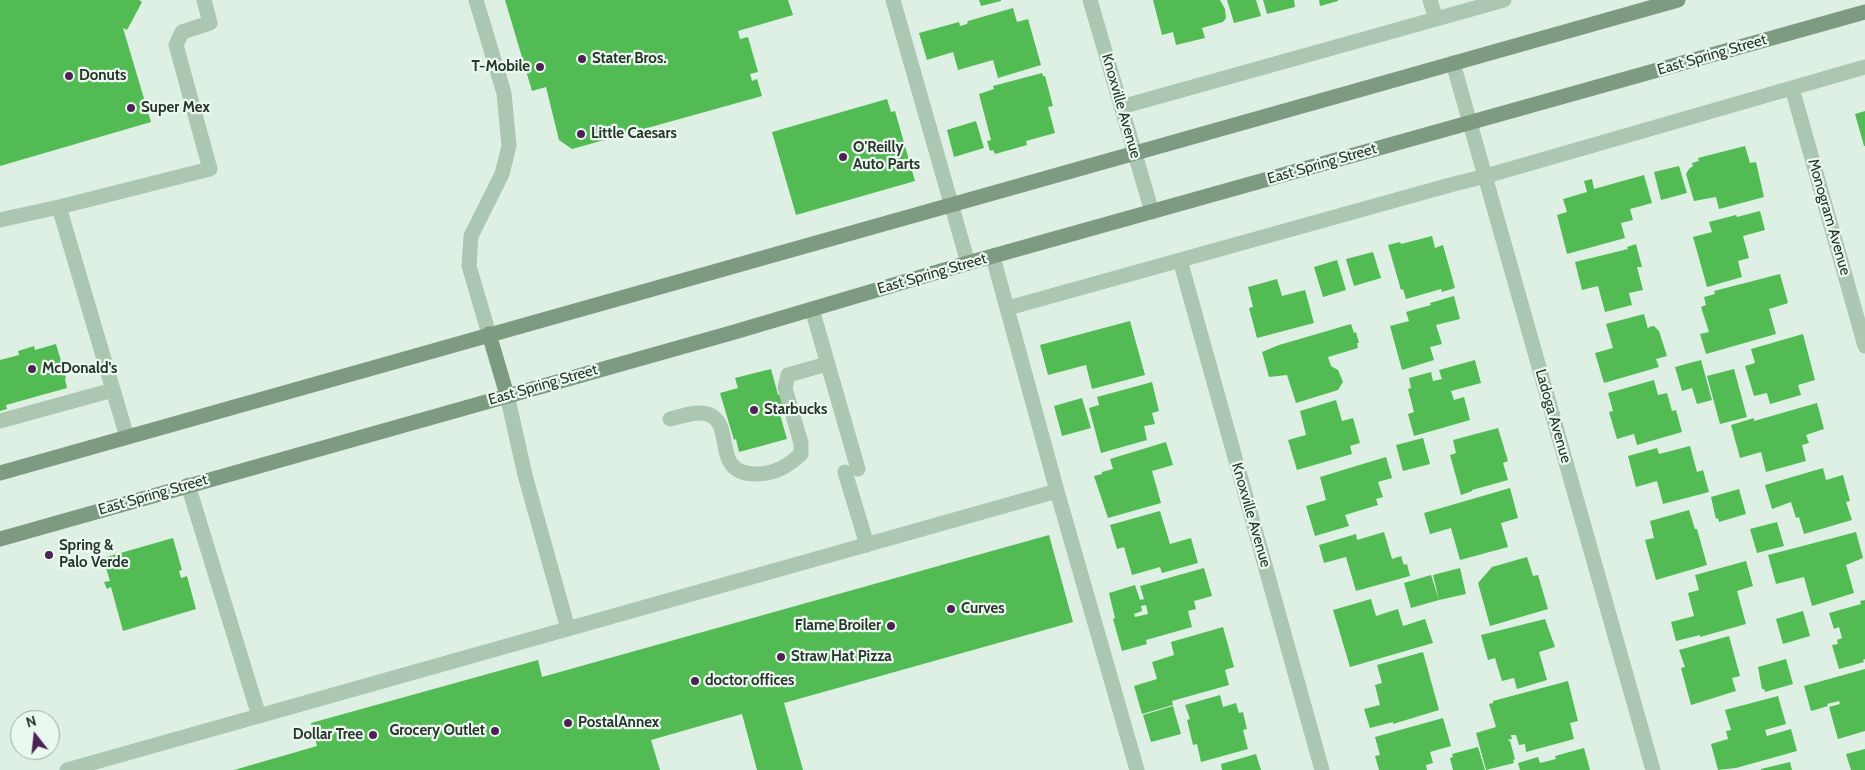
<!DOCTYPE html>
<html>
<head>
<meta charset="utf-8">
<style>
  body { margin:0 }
  #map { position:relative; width:1865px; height:770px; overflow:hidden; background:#def0e4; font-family:Cabin,sans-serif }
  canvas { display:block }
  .north { position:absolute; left:10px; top:710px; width:50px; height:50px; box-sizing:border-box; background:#eaf8ef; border:1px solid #9daaa1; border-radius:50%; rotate:344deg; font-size:14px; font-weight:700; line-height:20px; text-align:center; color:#2a362b }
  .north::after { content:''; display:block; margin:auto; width:18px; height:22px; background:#4c2354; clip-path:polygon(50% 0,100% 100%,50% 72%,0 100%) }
</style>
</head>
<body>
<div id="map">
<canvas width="1865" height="770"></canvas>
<div class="north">N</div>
</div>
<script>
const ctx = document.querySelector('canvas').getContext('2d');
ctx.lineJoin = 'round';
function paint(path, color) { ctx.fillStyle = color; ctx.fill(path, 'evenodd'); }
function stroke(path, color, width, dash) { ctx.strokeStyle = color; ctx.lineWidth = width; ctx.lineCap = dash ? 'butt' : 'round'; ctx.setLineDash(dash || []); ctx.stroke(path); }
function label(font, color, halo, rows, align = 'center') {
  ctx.font = font + ' Cabin,sans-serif'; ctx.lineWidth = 4.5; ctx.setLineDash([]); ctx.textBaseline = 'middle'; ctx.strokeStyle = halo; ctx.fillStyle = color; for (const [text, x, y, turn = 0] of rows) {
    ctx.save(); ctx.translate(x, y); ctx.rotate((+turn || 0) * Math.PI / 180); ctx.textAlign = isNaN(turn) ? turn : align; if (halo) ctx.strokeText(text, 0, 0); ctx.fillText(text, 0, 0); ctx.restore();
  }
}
paint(new Path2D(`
  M0,0h139l3,2 -15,28 -4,-2 28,94 -151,44z
  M505,0h283l5,15 -55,16 2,8 8,-2 10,35 -8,2 2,7 5,-2 5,17 -190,53 -13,-9 -13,-53 -14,4z
  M979,0h22v1l-20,5z
  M1153,0h67l5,9 1,9 -3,4 -21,6 3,10 -29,7 -3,-13 -11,3z
  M1227,0h29l5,16 -27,7z
  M1263,0h31l1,7 -28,7z
  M1319,0h19v1l-18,5z
  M1013,8l4,14 11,-3 13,46 -43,13 -5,-18 -35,10 -5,-18 -26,8 -8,-27 40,-11 1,4 7,-2 1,-3z
  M1042,73l1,3h2l8,30 -5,1 7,26 -29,8 1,4 -32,9 -2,-4 -3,1 -3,-10 4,-1 -12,-46 15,-5 -1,-3z
  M887,99l4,13 4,-1 20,70 -119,34 -24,-83z
  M1865,111v35h-1l-9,-32z
  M976,121l8,27 -30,9 -7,-27z
  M1745,146l5,17 6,-1 8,35 -45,12 -3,-12 -22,4 -8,-27 3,-5 4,-3 -1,-3 7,-2 -1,-3z
  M1679,166l8,27 -26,7 -7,-28z
  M1644,175l8,28 -22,6 3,11 -12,3 4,15 -58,16 -10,-39 10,-3 -4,-13 24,-7 -3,-11 8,-2 2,10z
  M1760,211l5,19 -22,6 6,22 -11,3 4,16 -35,10 -14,-50 19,-5 -3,-10 27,-7 1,2z
  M1432,236l3,12 8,-3 12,43 -13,4 -1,-3 -35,10 -3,-10 -2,1 -13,-45 12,-3 1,2z
  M1636,244l6,23h-5l6,23 -14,3 3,12 -27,7 -7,-26 -16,4 -7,-28 53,-13 -1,-2z
  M1373,252l8,26 -27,8 -8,-27z
  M1337,260l9,30 -23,7 -9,-30z
  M1780,274l8,29 -19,6 7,25 -70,20 -6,-20 9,-2 -8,-25 5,-2 -2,-8 11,-3 -1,-3z
  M1277,279l5,17 23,-6 9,33 -57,15 -8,-30 4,-1 -5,-20z
  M1454,296l6,23 -24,6 6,19 -12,3 4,13 -32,10 -12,-44 19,-5 -3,-9 25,-7 -1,-2z
  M1644,314l4,15 1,-2 5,-1 5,5 8,25 -11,3 3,8 -55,16 -9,-30 18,-5 -7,-24z
  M1130,321l15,54 -53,14 -6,-24 -38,10 -8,-30z
  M1351,324l3,9 2,-1 3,11h-2l1,5 -30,9 3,9 7,4 5,12 -5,8 -42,13 -9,-28 -18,2 -7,-25 17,-7z
  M1803,334l12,46 -17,5 3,10 -31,9 -3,-11 -13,3 -9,-30 10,-3 -4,-14z
  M56,344l10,34 -1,1 2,9 -61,17 1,4 -7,2v-51l19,-5 -1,-4 16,-5 1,4z
  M1475,360l6,23 -30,8 3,9 10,-3 6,23 -56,16 -6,-22 6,-2 -6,-23 3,-1 -2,-10 22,-6 2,9 9,-2 -3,-9z
  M1701,360l11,40 -15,4 -5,-16 -10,3 -7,-24z
  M771,369l7,26 6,-2 5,15 -10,3 8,28 -48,13 -3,-13 -2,1 -14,-47 18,-5 -3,-10z
  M1734,369l13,48 -27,7 -13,-48z
  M1654,380l4,15 9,-2 5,18 4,-1 6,22 -45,13 -3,-11 -17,5 -8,-27 4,-1 -5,-18z
  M1152,382l7,29 -7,2 3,11 -11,2 3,14 -46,13 -12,-45 10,-3 -2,-8z
  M1082,398l9,30 -29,8 -8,-30z
  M1336,400l6,21 11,-3 7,25 -10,3 2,8 -55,16 -9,-30 18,-5 -6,-24z
  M1817,403l7,26 -18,6 3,8 -7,2 4,16 -40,11 -5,-20 -21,6 -9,-33 23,-7v3z
  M1498,428l10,33 -5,2 5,17 -36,10v1l-11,4 -11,-40 6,-2 -3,-13z
  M1423,438l7,26 -27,7 -7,-26z
  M1166,442l7,23 -21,6 9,32 -53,15 -14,-42 8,-2v-2l11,-3 -3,-10z
  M1690,446l7,26 6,-2 6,22 -46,12 -6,-23 -21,6 -8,-31 29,-8 2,6z
  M1386,457l6,21 -14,4 5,15 -7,2 2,6 -33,10 4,11 -34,10 -9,-30 20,-6 -6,-23z
  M1823,468l3,12 17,-5 7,26 -4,1 6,18 -48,14 -5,-17 -3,1 -5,-16 -19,7 -7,-24z
  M1510,488l8,30 -17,5 7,24 -48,13 -9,-32 -21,6 -6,-21z
  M1739,489l7,25 -27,8 -1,-4 -2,1 -5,-22z
  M1689,510l6,19h2l10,36 -51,15 -11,-40 9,-2 -4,-17z
  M1160,511l10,33 21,-6 7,25 -36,10 -2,-6 -28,8 -8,-28 -7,2 -7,-24z
  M1777,522l7,24 -27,7 -7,-24z
  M1384,532l8,27 9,-3 3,9 3,-1 3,12 -54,15 -10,-34 -22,6 -5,-18 37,-11 1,6z
  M1856,532l7,26 -17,7 8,28 -42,13 -8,-29 -28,7 -8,-29z
  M1049,535l24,87 -289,81 19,67h-46l-15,-56 -91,26 9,30h-426l83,-24 -6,-23 227,-63 4,17z
  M173,538l9,32 -3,1 2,7 6,-2 9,33 -73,22 -12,-44 -4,2 -3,-7 6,-1 -7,-23z
  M1527,557l6,19 5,-1 10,34 -58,17 -12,-43 14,-16z
  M1746,561l7,25 -16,5 9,33 -46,13v-2l-24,6 -5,-19 23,-6 -6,-23 11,-3 -4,-15z
  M1204,568l8,28 -18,5 2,8 -8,2 4,16 -46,13 1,4 -25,7 -9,-32 2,-1 -6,-25 26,-8 5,15 4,-1 -4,-13zM1146,605l2,9 -13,3 -1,-3 8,-3 -1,-5z
  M1460,568l6,26 -27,6 -6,-25z
  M1431,575l8,25 -28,8 -7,-25z
  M1371,599l5,17 22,-7 5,17 22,-7 8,24 -83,24 -17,-57z
  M1865,600v59l-2,1 1,2 -25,7 -7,-24 6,-1 -1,-4 5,-2 -3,-11 -5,2 -5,-16 32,-9 -1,-3z
  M1803,611l7,25 -27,8 -7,-25z
  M1545,619l10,28 -16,5 8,28 -30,9 -3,-11 -12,3 -7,-23 -7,2 -7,-25z
  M1223,627l11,40 -9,3 4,15 -57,16 1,4 -31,9 -8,-28 23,-7 -5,-17 22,-7 -3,-13z
  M1729,636l11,40 -8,2 4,13 -45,14 -10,-37 4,-1 -6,-17z
  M1423,652l16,58 -46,14v-2l-23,6 -6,-19 16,-4 -5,-20 7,-2 -5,-18z
  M1786,659l7,25 -28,8 -1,-3h-2l-4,-22z
  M1865,669v62l-27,8 -9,-32 11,-3 -1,-3 -12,3 1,2 -17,5 -7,-25z
  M1568,681l10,40 -8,2 4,16 -48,13 -1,-8 -6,1 -3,-10h-5l1,4 -5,1 3,1 5,18 -2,1 1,3 -28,7 -10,-37 20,-6 -7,-23 4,-1v-2z
  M1220,695l3,12 13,-4 3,10 4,-1 4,17 -4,1 5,19 -47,13 -4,-18 -4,1 -6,-25 3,-1 -5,-14z
  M1778,696l8,28 -21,6 2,6 24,-7 6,22 -61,17 -18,2 -7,-26 17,-5 -2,-8 5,-1 -6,-20z
  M1173,706l8,28 -30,8 -8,-27z
  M1443,718l8,28 -21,6 3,11 -7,2 1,5h-48l-4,-14 5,-1 -5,-18z
  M1478,747l7,23h-32l-3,-12 3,-1 -1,-3z
  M1584,748l6,22h-70l-2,-7 20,-6 2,6 16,-4 -1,-3z
  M1865,749v21h-14l-5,-16z
  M1256,754l5,16h-39l-1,-6z
  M1790,762l2,8h-31v-1z`), '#52bb54');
stroke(new Path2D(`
  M476,0l28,93 5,53 -7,28 -31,62 -2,30 20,68
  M893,0l75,263
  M59,207l68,230
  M0,220l59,-13 151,-38 -34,-124 6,-13 28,-9 -6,-23
  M993,257l64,234 80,279
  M812,309l46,160
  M507,395l18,80 43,154
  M670,419c13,-3 30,-10 42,-3 22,14 0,58 44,58 19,0 32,-8 45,-20v-11l-16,-55 3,-13 39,-11
  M0,421l113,-31
  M845,472l22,73
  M188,485l71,231
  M67,770l990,-279`), '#abc7b2', 15);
stroke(new Path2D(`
  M1090,0l62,212
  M1430,0l6,19
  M1453,63l200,707
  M1792,88l73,258
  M1121,107l383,-107
  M1180,260l142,510
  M1008,308l442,-123 36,-9 379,-109`), '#abc7b2', 15);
stroke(new Path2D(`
  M489,334l18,61
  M0,473l1678,-473
  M0,539l731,-206 237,-70 897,-251`), '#7d9b81', 15);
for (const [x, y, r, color] of [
  [582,59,5,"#4c2354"],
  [540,67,5,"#4c2354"],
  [69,76,5,"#4c2354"],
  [131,108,5,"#4c2354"],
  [581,134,5,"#4c2354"],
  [843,157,5,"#4c2354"],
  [32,369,5,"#4c2354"],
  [754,410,5,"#4c2354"],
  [49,555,5,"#4c2354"],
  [951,609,5,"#4c2354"],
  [891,626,5,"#4c2354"],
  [781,657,5,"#4c2354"],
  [695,681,5,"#4c2354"],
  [568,723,5,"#4c2354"],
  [495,731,5,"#4c2354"],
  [373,735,5,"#4c2354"]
]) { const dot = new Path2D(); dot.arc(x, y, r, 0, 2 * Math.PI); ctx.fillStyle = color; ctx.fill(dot); stroke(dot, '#eaf8ef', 2); }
label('15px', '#2a362b', '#eaf8ef', [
  ["East Spring Street",1712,55,-16],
  ["Knoxville Avenue",1121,106,74],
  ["East Spring Street",1322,164,-16],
  ["Monogram Avenue",1829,217,74],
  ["East Spring Street",932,274,-16],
  ["East Spring Street",543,385,-16],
  ["Ladoga Avenue",1553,416,74],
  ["East Spring Street",153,495,-16],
  ["Knoxville Avenue",1251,515,74]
]);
label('bold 15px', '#2a362b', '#eaf8ef', [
  ["Stater Bros.",592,59],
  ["T-Mobile",530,67,"right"],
  ["Donuts",79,76],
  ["Super Mex",141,108],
  ["Little Caesars",591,134],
  ["O'Reilly",853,148],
  ["Auto Parts",853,165],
  ["McDonald's",42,369],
  ["Starbucks",764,410],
  ["Spring &",59,546],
  ["Palo Verde",59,563],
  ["Curves",961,609],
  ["Flame Broiler",881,626,"right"],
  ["Straw Hat Pizza",791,657],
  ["doctor offices",705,681],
  ["PostalAnnex",578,723],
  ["Grocery Outlet",485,731,"right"],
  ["Dollar Tree",363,735,"right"]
], 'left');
</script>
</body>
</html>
